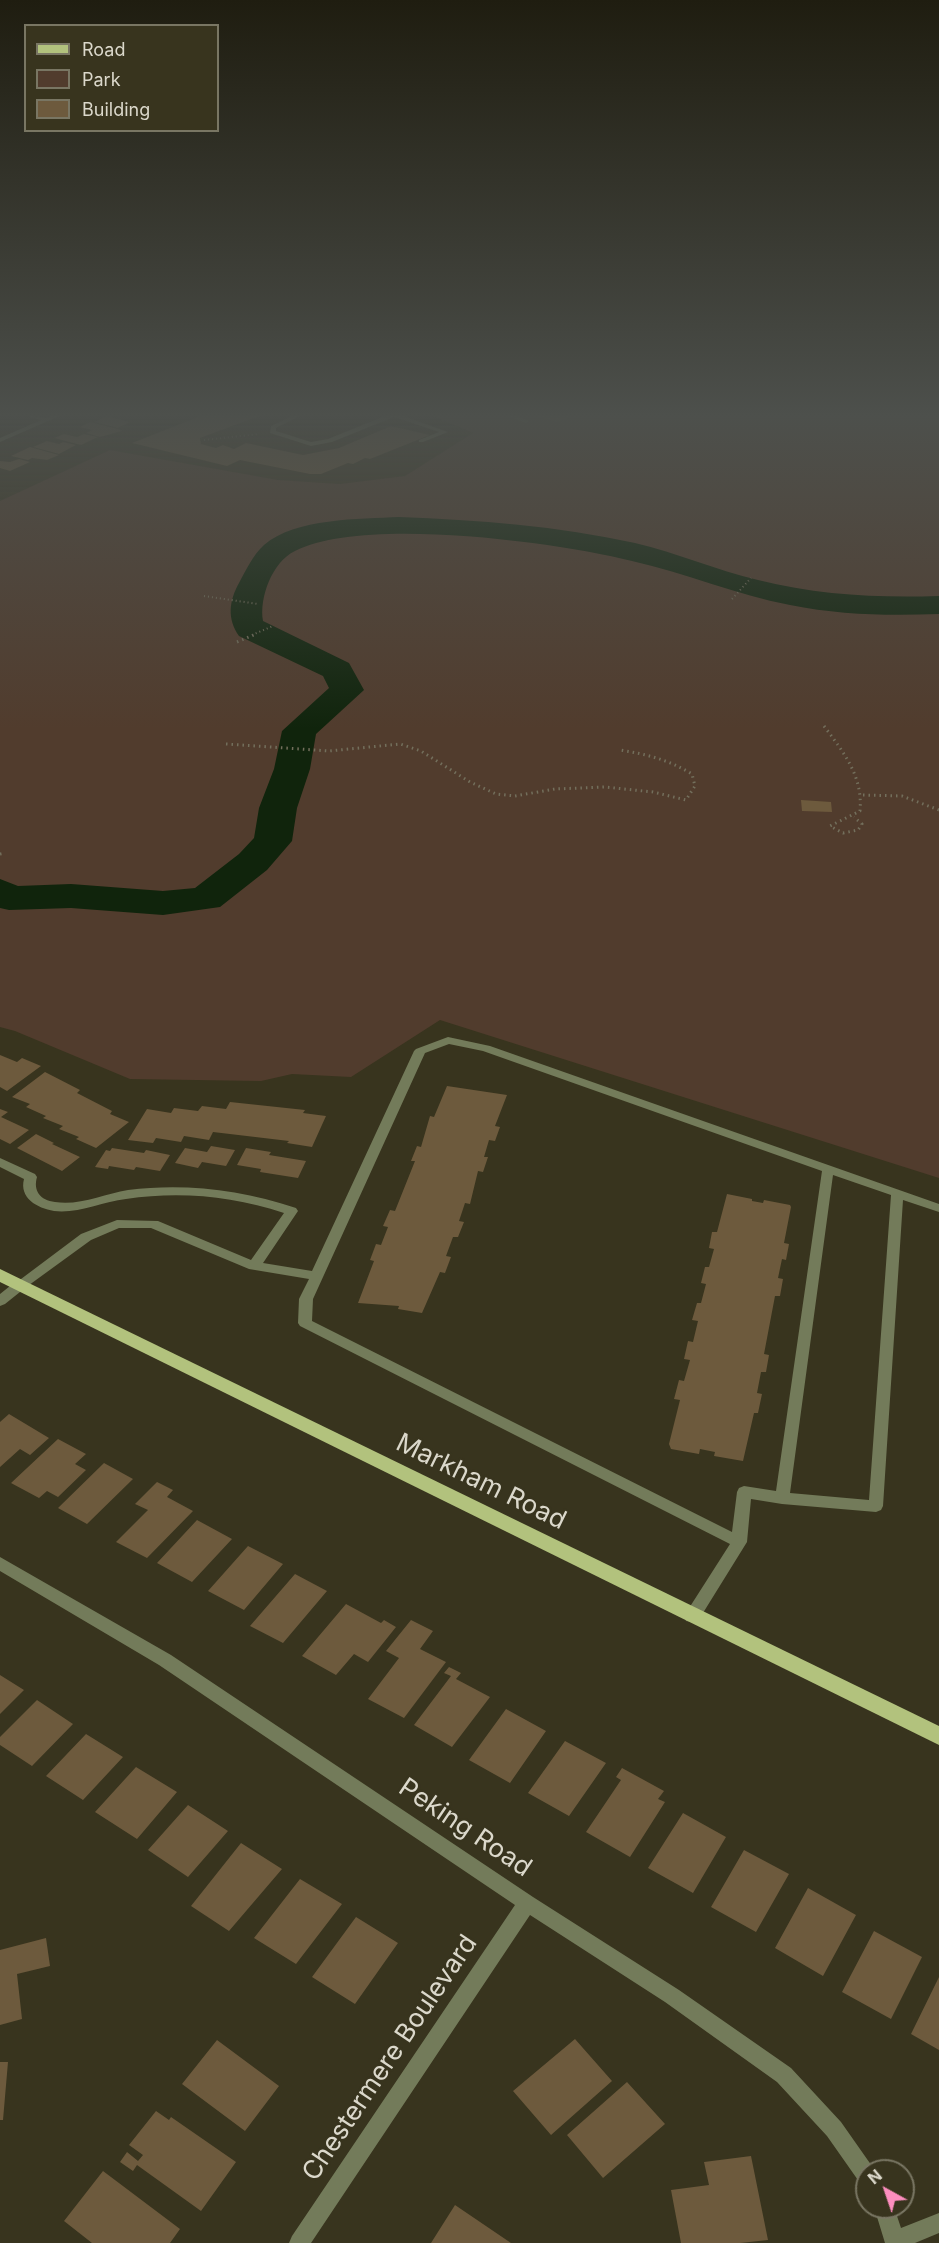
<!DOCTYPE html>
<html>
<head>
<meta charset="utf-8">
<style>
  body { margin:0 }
  #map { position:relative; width:939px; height:2243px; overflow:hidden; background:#38341e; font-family:Inter,sans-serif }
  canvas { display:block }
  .legend { position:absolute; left:24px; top:24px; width:195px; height:108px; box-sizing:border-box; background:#38341e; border:2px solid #797663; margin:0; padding:8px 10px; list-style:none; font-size:18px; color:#dbd8cb }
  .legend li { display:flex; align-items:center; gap:12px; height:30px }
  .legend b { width:30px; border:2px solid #797663 }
  .north { position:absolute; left:855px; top:2159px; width:60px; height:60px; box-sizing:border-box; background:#38341e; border:2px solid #797663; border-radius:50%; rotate:320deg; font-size:16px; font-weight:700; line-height:24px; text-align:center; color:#dbd8cb }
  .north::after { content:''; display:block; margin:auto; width:21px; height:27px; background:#fd8ebf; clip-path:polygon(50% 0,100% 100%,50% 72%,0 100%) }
</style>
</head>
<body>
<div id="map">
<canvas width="939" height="2243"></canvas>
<ul class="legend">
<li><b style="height:8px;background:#b2c27d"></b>Road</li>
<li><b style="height:16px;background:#513c2d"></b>Park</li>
<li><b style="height:16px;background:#6d5a3d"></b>Building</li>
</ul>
<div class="north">N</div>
</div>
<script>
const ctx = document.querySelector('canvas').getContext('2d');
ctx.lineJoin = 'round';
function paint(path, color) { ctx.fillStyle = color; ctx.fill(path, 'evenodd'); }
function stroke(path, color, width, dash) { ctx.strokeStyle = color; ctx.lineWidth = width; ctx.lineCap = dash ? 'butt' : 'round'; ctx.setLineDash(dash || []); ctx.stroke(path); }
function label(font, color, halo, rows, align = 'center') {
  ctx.font = font + ' Inter,sans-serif'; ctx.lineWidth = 4.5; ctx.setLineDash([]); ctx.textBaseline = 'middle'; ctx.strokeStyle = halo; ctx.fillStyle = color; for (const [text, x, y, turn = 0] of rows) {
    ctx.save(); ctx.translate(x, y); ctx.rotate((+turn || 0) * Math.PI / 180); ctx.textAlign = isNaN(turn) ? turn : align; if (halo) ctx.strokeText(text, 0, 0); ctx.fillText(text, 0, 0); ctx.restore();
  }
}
paint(new Path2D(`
  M435,415h504v763l-499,-158 -89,57 -59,-3 -31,7 -131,-2 -115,-48 -15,-4v-526l110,-51 168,30 62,4 65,-8 68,-43 -40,-17z`), '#513c2d');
paint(new Path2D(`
  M399,517c79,3 159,9 236,26 42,10 81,27 123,37 60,15 119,18 181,16v18c-51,2 -99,1 -149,-9 -54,-10 -104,-32 -158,-44 -76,-19 -269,-45 -337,-10 -23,11 -36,47 -32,70l86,42 15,27 -48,44 -6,35 -13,39 -5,33 -25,29 -47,37 -57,8 -92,-7 -62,2 -9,-2v-29l18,7 53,-2 92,7 32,-3 44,-34 15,-16 5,-30 15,-39 8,-38 47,-43 -6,-12 -84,-40c-12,-17 -10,-35 0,-53 7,-13 14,-28 25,-38 31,-27 96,-26 135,-28z`), '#10240c');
paint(new Path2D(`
  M203,415h59l-62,23 1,6 15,4 7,-3 11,4 12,-6 57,12 36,-7 52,-22 39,9 -60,24 -5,-1 -12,6 -5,-1 -27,11h-11l-70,-14 -13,6 -95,-23z
  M533,415h42l-18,7z
  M107,416l23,6 -12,6 -24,-6z
  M90,422l28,7 4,2 -22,6 -14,-4 6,-3 -12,-3z
  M64,434l13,3 7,-3 14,3 -17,8 -27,-7z
  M47,441l12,3 4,-2 13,3 -17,9 -26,-7z
  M30,447l29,8 -12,5 -15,-2 -4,2 -17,-4z
  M19,459l11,3 -20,9 -10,-3v-7l10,1z
  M801,800l30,2 1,10 -30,-1z
  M0,1055l17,7 5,-4 19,8 -34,25 -7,-4z
  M45,1072l35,18 -3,3 35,18 -2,3 19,8 -33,26 -20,-9 3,-2 -20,-8 4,-3 -20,-8 3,-2 -20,-9 4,-3 -18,-7z
  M447,1086l60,9 -12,31 5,1 -5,14 -6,-1 -5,17h4l-5,15 -5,-1 -8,33 -5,-1 -6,18 5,1 -6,15h-5l-7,19 5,1 -6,16 -5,-1 -18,41 -24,-4 1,-3 -41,-3 16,-42 -4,-1 6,-16 5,1 7,-18 -5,-1 7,-16 5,1 20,-50h-4l6,-15 4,1 9,-31 4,1z
  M230,1102l75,8 -2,3 23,3 -14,31 -25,-4 2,-2 -76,-9 -4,8 -25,-4 -3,6 -25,-4 -3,5 -25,-3 19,-31 24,4 3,-5 24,3 4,-5 24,3z
  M0,1109l8,3 -7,5 28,13 -19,14 -10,-5z
  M36,1134l18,9 -2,1 28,13 -18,14 -45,-23z
  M211,1146l24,4 -9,16 -24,-4 -4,6 -23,-5 10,-15 22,4z
  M112,1148l32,5 2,-3 24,5 -10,16 -24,-4 -2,3 -25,-4 -1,3 -13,-2 11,-17 4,1z
  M246,1148l25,4 -2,3 37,6 -8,17 -38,-6 1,-3 -24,-4z
  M727,1194l25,5v2l11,2 1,-3 26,5 1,2 -7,36 5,1 -3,16 -4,-1 -4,19 5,1 -3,17h-5l-11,58 5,1 -3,17h-5l-4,21 5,1 -4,19h-4l-11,48 -29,-5 1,-4 -15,-3 -1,5 -28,-5 -2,-5 11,-44 -6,-1 5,-19 5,1 6,-21 -6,-1 4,-18 5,1 5,-21 -6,-1 5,-17h4l5,-19 -5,-1 4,-16h4l5,-18 -5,-1 3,-16h5z
  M9,1414l40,24 -19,17 -10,-6 -20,18v-45z
  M58,1439l28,15 -11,10 11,6 -28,27 -11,-6 -8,7 -28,-15z
  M104,1463l29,16 -46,45 -29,-16z
  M157,1482l16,8 -6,7 26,14 -46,47 -31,-16 32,-32 -13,-6z
  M197,1520l35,19 -40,43 -35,-19z
  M248,1546l35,18 -39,46 -36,-19z
  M295,1574l32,17 -44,52 -33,-17z
  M346,1604l35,19 3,-3 12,7 -28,35 -14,-8 -18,21 -34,-19z
  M411,1620l22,11 -13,18 26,13 -42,56 -36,-19 31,-41 -13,-7z
  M449,1667l12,6 -5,6 34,18 -38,50 -38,-22 37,-49 -7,-3z
  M0,1675l24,15 -24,24z
  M37,1700l36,24 -41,42 -32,-21v-8z
  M506,1709l40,22 -36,52 -41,-23z
  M86,1734l37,23 -40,43 -37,-24z
  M565,1741l41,22 -37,53 -41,-23z
  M136,1767l41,25 -40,47 -42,-27z
  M622,1768l42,23 -6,8 7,3 -35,55 -44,-25 35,-52 -5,-3z
  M188,1805l40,26 -40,46 -40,-27z
  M683,1813l43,24 -33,56 -45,-25z
  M241,1843l41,26 -53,62 -38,-25z
  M744,1850l45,24 -33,58 -45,-25z
  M300,1879l42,25 -46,60 -42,-26z
  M808,1888l48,27 -33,61 -48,-28z
  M356,1917l42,26 -43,61 -43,-27z
  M874,1931l48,26 -31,62 -49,-27z
  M46,1938l4,28 -33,8 5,45 -22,6v-75z
  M939,1977v73l-28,-16z
  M575,2039l37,42 -61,54 -38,-44z
  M217,2040l62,46 -34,45 -63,-47z
  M0,2062h8l-5,58h-3z
  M627,2082l38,42 -62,54 -36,-43z
  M156,2111l13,9 2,-3 65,45 -35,49 -64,-46 -4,6 -13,-9 7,-10 11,9 5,-6 -14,-10z
  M751,2156l17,84 -28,3h-59l-10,-53 38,-5 -5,-23z
  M103,2171l77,58 -10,14h-78l-28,-22z
  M455,2205l56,38h-80z`), '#6d5a3d');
stroke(new Path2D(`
  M204,440l55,-6
  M204,596l54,8
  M732,599l19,-21
  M252,635l21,-9`), '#736f5c', 2, [1, 3]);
stroke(new Path2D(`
  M237,642l19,-8
  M824,726c20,27 39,50 36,85l-30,15 13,7 15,-3 4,-6 -8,-7
  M226,744l103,7 71,-7 21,7 49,31 26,12 19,2 40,-7 50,-2 48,5 33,8 9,-14 -3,-12c-23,-14 -46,-20 -72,-24
  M863,795l39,1 37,14
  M0,854l5,-1`), '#736f5c', 3, [1.5, 4]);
paint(new Path2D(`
  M294,415h8l-26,13v3l35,11 17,-3 59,-24h14l47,17 -25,10h-4v-2l20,-8 -45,-15 -62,25 -21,4 -41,-13 1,-7z
  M505,415h9l15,6 -3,2z
  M448,1037l42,9 449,158v8l-36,-12 -20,306 -2,4 -5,2 -94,-8 -31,-5 -4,43 -49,79 -6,1 -6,-1 -2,-5 46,-72 -430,-218 -2,-3 1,-24 10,-20 -60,-10 -98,-41h-32l-28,12 -66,48h-10l-2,-3 68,-51 36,-14 41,1 93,39 33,-47c-52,-17 -104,-22 -158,-14 -24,3 -49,15 -72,12 -17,-3 -35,-13 -30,-32l-24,-12v-9l35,16 2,3c-4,14 3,23 18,25 24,4 49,-8 73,-12 58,-7 113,0 168,18l2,3 -35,52 49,8 102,-220 2,-2zM449,1044l34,7 339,120 -46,320 -32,-5 -5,2 -2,4 -5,40 -420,-211 1,-22 112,-246zM833,1175l58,20 -22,305 -79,-7z`), '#737b5a');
paint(new Path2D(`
  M24,415l23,3 6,-3h9l-62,27v-4l41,-18z
  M20,1280l5,2 2,3 -2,3 -20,16 -5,2v-12l15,-12z
  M0,1557l171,98 362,242 146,93 112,78 50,54 33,47 1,2h-8v15l-7,-3 -33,-47 -50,-54 -112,-80 -135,-87 -219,328h-22l3,-7 223,-331 -356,-240 -159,-94z
  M874,2207h20l7,21 38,-15v20l-24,10h-30z`), '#737b5a');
paint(new Path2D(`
  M0,1269l939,457v19l-939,-463z`), '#b2c27d');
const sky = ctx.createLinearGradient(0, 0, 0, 729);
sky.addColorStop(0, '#1f1d10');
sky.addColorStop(0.57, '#4d504c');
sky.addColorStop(1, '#4d504c00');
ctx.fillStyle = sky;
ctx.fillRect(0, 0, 939, 729);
label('26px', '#dbd8cb', '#38341e', [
  ["Markham Road",481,1482,26],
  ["Peking Road",465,1828,34],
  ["Chestermere Boulevard",390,2058,-56]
]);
</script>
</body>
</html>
